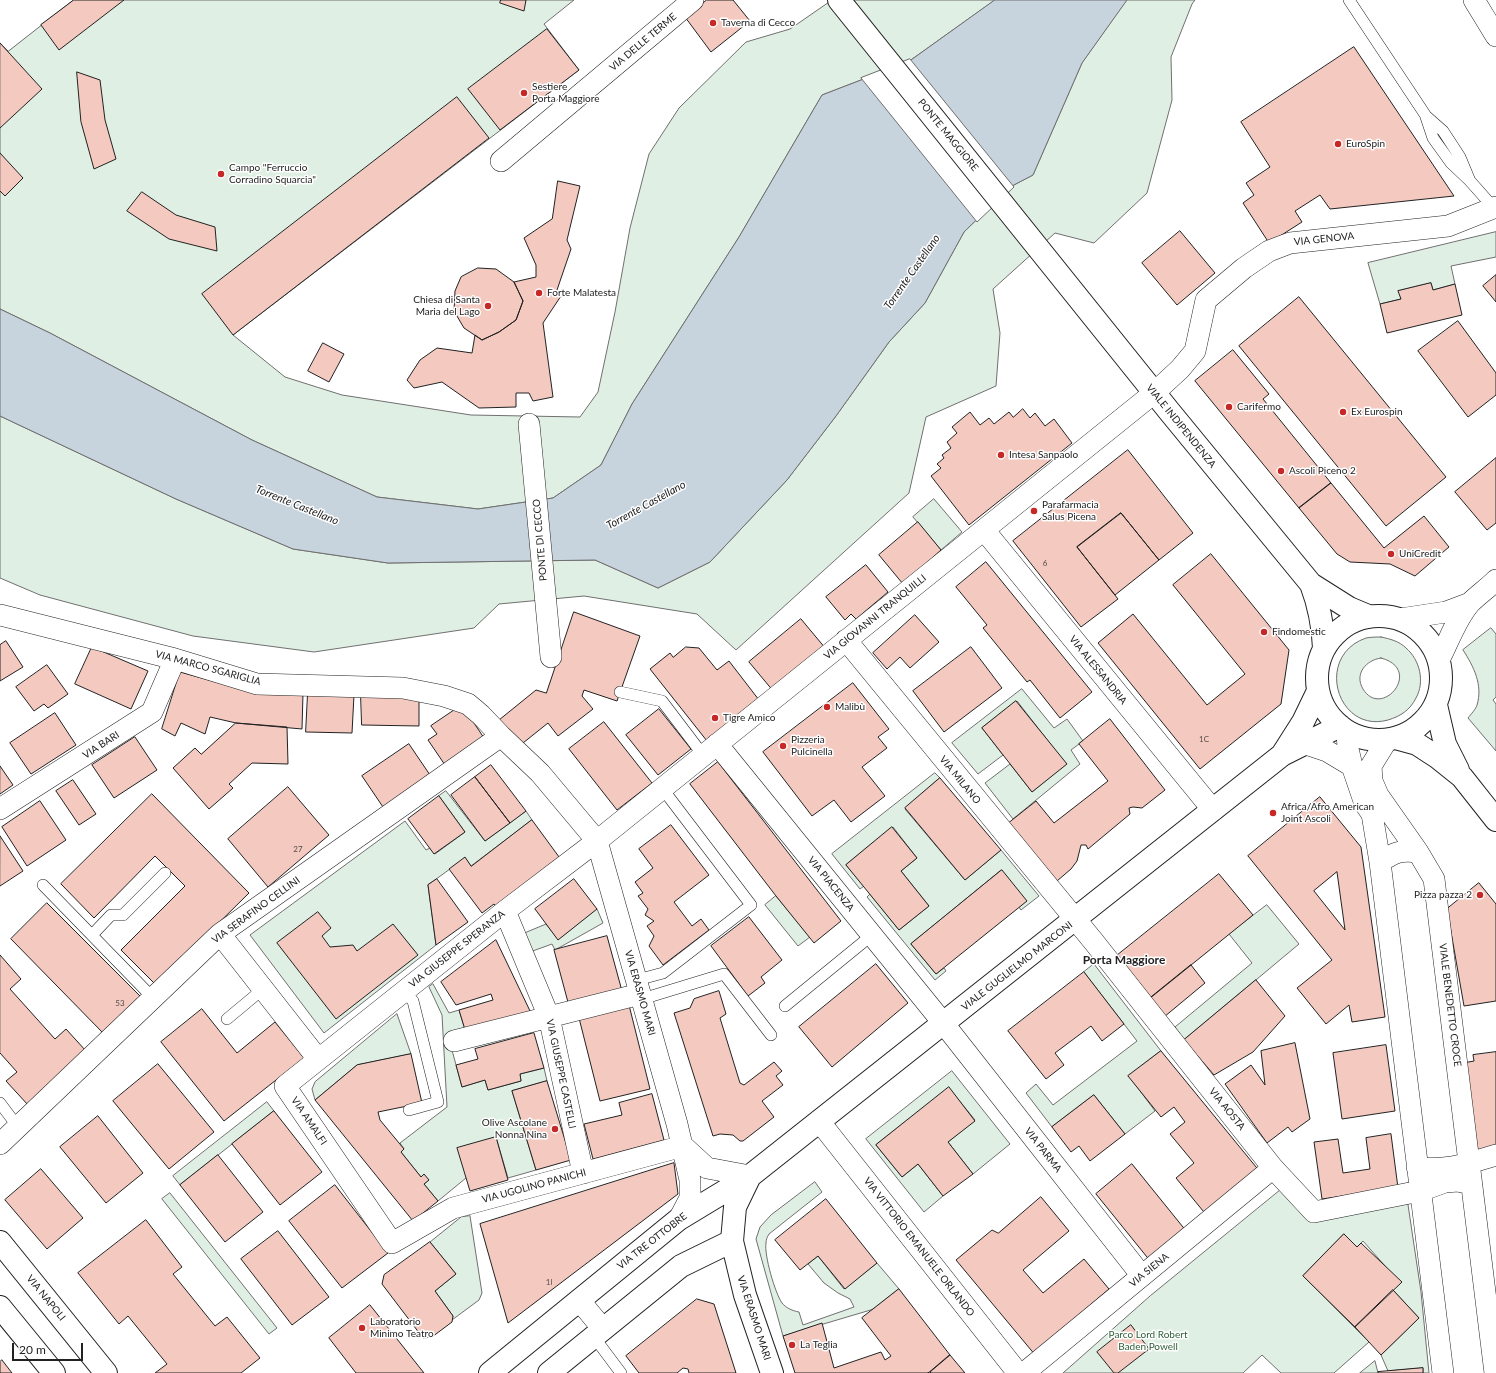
<!DOCTYPE html>
<html>
<head>
<meta charset="utf-8">
<style>
  body { margin:0 }
  #map { position:relative; width:1496px; height:1373px; overflow:hidden; background:#fff; font-family:Lato,sans-serif }
  canvas { display:block }
  .scale { position:absolute; left:12px; top:1343px; width:71px; height:18px; box-sizing:border-box; border:2px solid #222; border-top:0; padding-left:5px; font-size:12px; line-height:14px; white-space:nowrap; color:#222; -webkit-text-stroke:3px #fff; paint-order:stroke }
</style>
</head>
<body>
<div id="map">
<canvas width="1496" height="1373"></canvas>
<div class="scale">20 m</div>
</div>
<script>
const ctx = document.querySelector('canvas').getContext('2d');
ctx.lineJoin = 'round';
function paint(path, color) { ctx.fillStyle = color; ctx.fill(path, 'evenodd'); }
function stroke(path, color, width, dash) { ctx.strokeStyle = color; ctx.lineWidth = width; ctx.lineCap = dash ? 'butt' : 'round'; ctx.setLineDash(dash || []); ctx.stroke(path); }
function label(font, color, halo, rows, align = 'center') {
  ctx.font = font + ' Lato,sans-serif'; ctx.lineWidth = 3; ctx.setLineDash([]); ctx.textBaseline = 'middle'; ctx.strokeStyle = halo; ctx.fillStyle = color; for (const [text, x, y, turn = 0] of rows) {
    ctx.save(); ctx.translate(x, y); ctx.rotate((+turn || 0) * Math.PI / 180); ctx.textAlign = isNaN(turn) ? turn : align; if (halo) ctx.strokeText(text, 0, 0); ctx.fillText(text, 0, 0); ctx.restore();
  }
}
const green = new Path2D(`
  M74,0h500l-30,24 35,46 -346,265 52,42 57,18 129,20 109,2 18,-25 17,-80 15,-84 19,-74 30,-46 67,-66 44,-13 42,-29h163l-87,62 -86,33 -83,142 -107,167 -31,61 -48,33 -75,11 -101,-12 -125,-57 -202,-107 -50,-24v-266l8,8z
  M1127,0h68l-3,4 -21,53 1,43 -25,93 -53,50 -39,-10 -62,56 7,44 -4,53 -70,31 -17,76 -173,157 -39,-36 -113,-18 -85,8 -25,24 -160,24 -121,-16 -153,-41 -40,-17v-162l176,83 117,50 95,14 207,-3 63,28 52,-26 77,-82 49,-64 53,-74 36,-39 39,-71 46,-45 23,-12 49,-112z
  M1496,232v25l-45,9 4,18 -22,6 -2,-7 -32,8 2,8 -21,5 -12,-41z
  M934,499l28,33 -21,18 -28,-33z
  M1491,628l5,6v63l-3,3 3,4v47l-28,-33c3,-4 8,-9 9,-13 6,-20 -3,-38 -14,-55z
  M1381,637c9,2 18,4 25,11 14,12 19,34 10,50 -6,12 -15,18 -28,22 -51,14 -74,-64 -22,-82 5,-1 11,-1 15,-1zM1381,658c43,11 1,62 -18,31 -9,-15 3,-29 18,-31z
  M1022,689l32,39 13,-9 16,22 -12,9 9,14 -67,55 -28,-36 25,-19 22,28 34,-28 -49,-63 -35,27 21,27 -25,19 -26,-31z
  M935,773l5,5 -35,31 60,71 36,-30 38,46 -18,14 -2,-3 7,-6 -25,-31 -90,74 25,30 8,-6 2,3 -11,9 -68,-83 3,-3 29,36 30,-24 -28,-35 16,-13 -24,-31 -47,38 18,21 -4,3 -28,-35z
  M446,791l39,50 41,-30 6,9 -61,46 -6,-8 -37,27 8,60 -112,88 -74,-98 155,-114 21,29 4,-2 5,6 30,-22 -26,-36z
  M776,896l34,41 -12,9 -33,-41z
  M1267,905l32,39 -115,96 -9,-13 77,-64 -23,-29z
  M597,909l6,14 -48,27 -3,-6 -22,8 -8,-18 24,-10 12,15z
  M1094,964l67,87 -32,25 26,35 -30,23 -31,-39 -42,32 -26,-34 10,-9 17,21 84,-64 -53,-69z
  M433,984l16,29 10,-3 7,23 -17,6 13,48 23,-7 3,10 33,-9 -1,-7 24,-6 3,13 -35,10 24,79 -28,8 -12,-41 -30,41 -28,23 -14,-17 5,-4 -5,-5 -3,2 -20,-25 3,-3 -4,-6 47,-36 -5,-92 -13,-28z
  M397,1014l14,40 -54,11 -42,35 -3,-11 3,-7z
  M952,1071l58,73 -37,30 -25,-32 27,-22 -26,-32 -73,57 26,32 16,-13 25,32 -19,16 -58,-73z
  M267,1102l7,9 -94,74 -7,-9z
  M815,1182l7,10 -53,42c-2,3 -3,6 -3,9 -2,12 9,50 16,60 4,5 11,8 17,9l4,13 51,-18 -4,-8 -12,-6 -14,-10 -16,-19 10,-8 26,33 33,-26 22,26 -25,20 -91,27 -27,-97 4,-12 11,-12z
  M1283,1188l29,29 95,-19 14,94 8,81h-6v-5l-35,3 -7,-16 38,-37 -26,-28 -7,-23 -23,-26 -6,6 -13,-13 -41,42 66,66 -35,31h-53l-19,-18 -19,18h-180l87,-77z
  M170,1193l107,135 -8,6 -107,-135z
  M470,1216l12,77 -3,7 -27,20 1,-4 -18,-25 21,-17 -26,-32 31,-25z
  M1375,1361l3,12h-18z`);
paint(green, '#e0efe3');
stroke(green, '#6f6f6f', 1);
const water = new Path2D(`
  M995,0h132l-45,63 -49,112 -23,12 -46,45 -39,71 -36,39 -53,74 -49,64 -77,82 -52,26 -63,-28 -207,3 -95,-14 -117,-50 -176,-83v-107l50,24 202,107 125,57 101,12 75,-11 48,-33 31,-61 107,-167 83,-142 86,-33z`);
paint(water, '#c7d3dd');
stroke(water, '#6f6f6f', 1);
const pier = new Path2D(`
  M910,59l104,128 -37,35 -116,-144z`);
paint(pier, '#fff');
stroke(pier, '#6f6f6f', 1);
const building = new Path2D(`
  M74,0h50l-65,50 -18,-25z
  M501,0h25l-2,11 -24,-8z
  M707,0h26l17,21 -39,31 -26,-35z
  M547,29l32,41 -79,60 -32,-41z
  M0,43l42,46 -42,39z
  M1354,47l100,149 -124,13 -10,-14 -25,16 7,11 -33,21 -26,-40 11,-8 -8,-12 24,-16 -29,-45z
  M77,72l23,8 5,40 11,39 -22,10 -13,-47z
  M457,97l32,41 -256,197 -31,-41z
  M0,153l23,25 -18,18 -5,-5z
  M558,181l22,5 -13,54 4,9 -14,41 4,6 -18,27 10,74 -20,4 -4,-8h-13v14l-37,1 -37,-26 -28,6 -7,-8 13,-20 17,-12 35,5 3,-18 7,5 17,-8 17,-12 7,-19 -9,-19 22,-5v-12l-12,-27 28,-19z
  M142,192l34,23 39,12 2,24 -48,-12 -42,-28z
  M1180,231l35,42 -38,32 -35,-42z
  M478,268l18,1 18,13 9,19 -7,19 -17,12 -17,8 -18,-12 -10,-17 1,-20 6,-14z
  M1496,275v27l-13,-16z
  M1431,283l2,7 22,-6 7,31 -75,18 -7,-29 21,-5 -3,-8z
  M1299,297l147,180 -60,49 -147,-180z
  M1458,321l38,52v22l-28,22 -50,-66z
  M323,343l21,11 -15,28 -21,-11z
  M1233,350l36,44 -6,5 68,84 -32,25 -104,-127z
  M1023,409l7,9 5,-5 10,13 9,-7 18,24 -103,82 -38,-49 10,-8 -4,-4 7,-6 -2,-3 9,-7 -4,-6 10,-9 -5,-6 18,-15 10,13 9,-7 5,6 15,-12 4,5z
  M1128,450l65,83 -34,27 -38,-47 -44,34 41,52 -37,28 -68,-86z
  M1496,458v65l-9,7 -32,-38z
  M1331,483l53,65 40,-32 25,31 -34,29 -25,-12 -40,-2 -13,-8 -38,-46z
  M1121,513l38,47 -44,35 -38,-48z
  M918,522l23,28 -38,34 -24,-29z
  M1211,554l78,96 -8,54 -81,65 -102,-126 35,-29 74,91 38,-31 -72,-89z
  M986,562l106,130 -32,26 -30,-38 -3,2 -44,-54 4,-3 -31,-38z
  M866,565l22,27 -32,27 -5,-5 -6,6 -19,-23z
  M574,612l66,24 -23,65 -33,-11 -2,6 11,13 -35,27 -10,-13 -25,20 -24,-23 37,-30 10,3z
  M915,615l24,27 -29,26 -10,-11 -13,12 -14,-16z
  M801,619l25,30 -52,43 -25,-30z
  M6,641l17,26 -23,14v-36z
  M92,647l56,24 -17,38 -56,-25z
  M686,647l13,1 18,22 12,-9 30,39 -52,41 -57,-72 20,-16 3,4z
  M971,647l31,41 -58,44 -31,-41z
  M47,665l21,29 -20,14 -4,-4 -10,7 -18,-24z
  M180,672l61,17 62,4 -1,36 -66,-6 -26,-6 -5,17 -24,-11 -6,13 -13,-7z
  M853,683l36,46 -11,8 9,11 -25,19 23,29 -34,26 -17,-22 -22,16 -49,-64z
  M308,693l46,2 -2,38 -46,-1z
  M361,696h58v30l-57,-1z
  M1016,701l51,63 -35,28 -50,-64z
  M462,705l22,33 -39,27 -17,-25 9,-6 -6,-8z
  M659,709l32,40 -33,26 -32,-40z
  M55,713l21,32 -45,29 -21,-31z
  M1110,719l55,71 -23,18 -9,-1 -4,1 1,6 -42,35 -2,-4h-5l-4,16 -6,8 -14,12 -50,-57 29,-23 18,22 54,-42 -29,-37z
  M604,722l48,61 -35,27 -48,-61z
  M236,723l51,4 1,37 -36,-1 -23,21 4,4 -24,21 -36,-41 22,-20 6,6z
  M135,737l22,33 -43,28 -22,-33z
  M409,744l21,31 -47,32 -21,-31z
  M718,762l123,159 -27,22 -38,-47 -86,-112z
  M491,765l35,46 -16,12 -35,-46z
  M0,766l13,19 -13,9z
  M475,777l35,46 -25,18 -34,-46z
  M940,778l61,72 -36,30 -60,-72z
  M73,780l23,34 -17,11 -23,-34z
  M288,787l41,48 -61,52 -40,-48z
  M152,794l97,99 -93,92 -35,-35 64,-64 -30,-30 -61,62 -33,-34z
  M439,796l26,36 -31,22 -26,-35z
  M1320,797l41,50 24,170 -33,5 -3,-17 -23,19 -29,-36 35,-28 -84,-104zM1337,872l8,58 -31,-39z
  M40,801l26,39 -39,26 -25,-39z
  M532,820l30,41 -64,48 -4,-5 -12,9 -33,-44 16,-12 6,9z
  M671,825l38,50 -35,27 18,24 9,-7 8,11 -46,35 -14,-19 5,-10 -7,-10 7,-5 -9,-6 3,-6 -10,-13 5,-3 -8,-11 18,-14 -14,-19z
  M892,827l25,31 -16,13 28,35 -30,24 -53,-65z
  M0,836l23,35 -23,15z
  M1002,870l25,31 -91,73 -25,-30z
  M1219,874l34,41 -104,84 -35,-41z
  M437,879l31,43 -32,23 -8,-60z
  M574,879l23,30 -39,31 -23,-31z
  M1479,883l17,21v97l-32,5 -17,-97z
  M47,903l93,93 -37,37 -92,-94z
  M318,912l13,16 -9,8 8,11 23,-2 4,6 36,-27 25,31 -82,64 -59,-76z
  M749,917l33,43 -21,17 4,6 -17,13 -37,-50z
  M607,936l15,55 -53,15 -15,-56z
  M496,940l35,73 -65,20 -7,-23 34,-10 -2,-6 -35,11 -15,-23z
  M0,955l21,24 -11,10 45,50 11,-10 20,22 -58,54 -22,-24 11,-9 -17,-19z
  M876,964l32,39 -76,64 -33,-40z
  M1191,965l14,18 -41,34 -15,-18z
  M1084,972l40,52 -22,17 -11,-15 -36,27 9,12 -18,14 -38,-48z
  M1256,980l29,36 -32,36 -39,23 -30,-35z
  M719,991l7,23 -6,4 20,65 4,2 30,-23 8,9 -6,5 7,9 -21,16 12,16 -31,24h-3l-7,-6 -13,-1 -7,2 -39,-123 16,-5 4,-9z
  M629,1005l21,84 -50,12 -21,-83z
  M202,1009l35,44 38,-31 29,36 -80,63 -63,-79z
  M534,1033l10,35 -24,6 1,7 -33,9 -3,-10 -23,7 -6,-22 22,-6 -3,-10z
  M1295,1043l15,76 -18,13 -4,-5 -21,16 -42,-59 26,-19 14,20 -4,-34z
  M1386,1045l9,66 -53,8 -9,-66z
  M1161,1051l100,122 -53,44 -32,-39 18,-15 -24,-29 15,-12 -11,-15 -13,10 -33,-41z
  M1496,1052v97l-21,3 -12,-89 11,-2 -1,-6z
  M411,1054l11,49 -44,9 2,8 24,29 -3,3 20,25 3,-3 5,6 -5,4 14,17 -25,20 -98,-121 42,-35z
  M158,1064l56,68 -45,37 -56,-68z
  M547,1081l24,79 -35,10 -24,-79z
  M949,1087l26,34 -27,21 25,32 -30,22 -25,-32 -16,13 -26,-32z
  M652,1094l12,46 -71,19 -9,-35 38,-9 -3,-12z
  M1094,1095l31,39 -35,27 -11,-15 -8,6 -19,-25z
  M274,1111l48,61 -42,33 -48,-61z
  M98,1116l45,57 -37,30 -46,-56z
  M1391,1134l7,54 -76,11 -8,-57 24,-3 5,34 27,-4 -4,-31z
  M496,1137l12,43 -38,11 -13,-43z
  M218,1155l45,57 -38,30 -45,-57z
  M674,1163l4,31 -170,129 -28,-99z
  M1132,1164l55,68 -36,30 -55,-68z
  M41,1169l42,49 -36,31 -42,-49z
  M335,1185l53,68 -46,35 -53,-67z
  M1041,1197l28,34 -46,39 20,23 41,-34 25,30 -40,34v6l-33,27 -80,-96 36,-30 6,3z
  M826,1199l51,64 -32,26 -27,-33 -18,14 -25,-30z
  M146,1220l36,47 -9,7 42,52 12,-9 33,41 -19,15h-86l12,-9 -39,-48 -9,8 -41,-51z
  M278,1231l51,66 -37,28 -51,-66z
  M1344,1234l13,13 4,-4 41,39 -47,45 -52,-51z
  M430,1242l26,32 -21,17 18,25 -1,6 -20,15 -9,1 -41,-54 2,-9z
  M899,1289l51,66 -20,17 -3,1h-132l-12,-37 39,-13 12,45 47,-16 4,8 6,-4 -29,-38z
  M1393,1290l26,28 -38,37 -26,-28z
  M697,1299l17,5 22,69h-47l-1,-4 -5,-1 -6,5h-38l-13,-17z
  M370,1305l54,68h-68l-27,-35z
  M1131,1325l18,24 -31,24h-4l-17,-21z
  M950,1355l15,18h-34l-1,-1z
  M2,1360l10,13h-12v-11z
  M1423,1368v5h-45v-1z`);
paint(building, '#f3c9c0');
stroke(building, '#222', 1);
const lane = new Path2D(`
  M1349,0l77,116 17,15 17,26 10,24
  M1426,117l7,21 18,25 19,18 24,27
  M620,692l42,9 41,54
  M43,885l110,113
  M92,935l19,-20h12l42,-42
  M637,980l26,-7 88,-68 -89,-117
  M404,991l9,10 25,101 -29,8
  M642,999l82,-25 47,61
  M785,1006l87,-71
  M227,1019l36,-30
  M0,1103l18,24
  M594,1337l27,36`);
const street = new Path2D(`
  M1474,0l22,36
  M501,161l192,-161
  M529,424l22,233
  M984,530l229,280
  M0,615l175,44 82,25 146,4 41,8 24,8 13,11 20,21 39,37 57,68 80,283 13,56v18l-11,21
  M1400,619l46,-7 24,-9
  M846,640l248,302 179,226 41,44 106,-21 25,-9 13,-1 13,3
  M1439,660c10,-19 17,-41 31,-57 8,-8 18,-15 26,-23
  M1347,731l1,18 4,17 13,38 7,10 8,48 63,511
  M1387,740l-16,26 1,15 6,14 40,57 16,27 61,494
  M717,744l227,280 198,252
  M1306,744l21,7 25,15
  M0,809l152,-97 23,-53
  M1380,862c15,-10 20,-12 38,-10
  M505,911l44,106 34,156
  M220,934l98,125
  M454,1041l186,-47
  M819,1121l199,252
  M0,1144l220,-210 281,-198
  M1417,1167c29,5 52,-4 79,-12
  M750,1176l-43,-8 -24,-22 -230,62 -61,35 -107,-157 220,-175 92,-70 557,-448 26,-24 15,-18 11,-51 38,-32 25,-17 21,-8 158,-17 48,-19
  M579,1300l24,29
  M1024,1373l249,-205`);
const secondary = new Path2D(`
  M839,0l330,411 142,173c8,21 12,41 13,64
  M1311,584l38,24 19,8
  M1317 678a62 62 0 1 1 124 0a62 62 0 1 1-124 0Z
  M1436,705l9,39 13,26
  M1395,738l22,6 20,13 25,20 34,43
  M1282,755l21,-33 15,-31
  M750,1176l-15,31 -3,34 13,54 27,78
  M0,1242l106,131
  M0,1307l54,66
  M490,1373l189,-154 71,-43 532,-421 58,-29
  M549,1373l132,-107 51,-25`);
stroke(lane, '#222', 12);
stroke(street, '#222', 22);
stroke(secondary, '#222', 24);
stroke(lane, '#fff', 11);
stroke(street, '#fff', 21);
stroke(secondary, '#fff', 22);
for (const [x, y, r, color] of [
  [713,23,4,"#c62828"],
  [524,93,4,"#c62828"],
  [1338,144,4,"#c62828"],
  [221,174,4,"#c62828"],
  [539,293,4,"#c62828"],
  [488,306,4,"#c62828"],
  [1229,407,4,"#c62828"],
  [1343,412,4,"#c62828"],
  [1001,455,4,"#c62828"],
  [1281,471,4,"#c62828"],
  [1034,511,4,"#c62828"],
  [1391,554,4,"#c62828"],
  [1264,632,4,"#c62828"],
  [827,707,4,"#c62828"],
  [715,718,4,"#c62828"],
  [783,746,4,"#c62828"],
  [1273,813,4,"#c62828"],
  [1480,895,4,"#c62828"],
  [555,1129,4,"#c62828"],
  [362,1328,4,"#c62828"],
  [792,1345,4,"#c62828"]
]) { const dot = new Path2D(); dot.arc(x, y, r, 0, 2 * Math.PI); ctx.fillStyle = color; ctx.fill(dot); stroke(dot, '#fff', 1.5); }
label('8px', '#564c4a', null, [
  ["6",1045,563],
  ["1C",1204,739],
  ["27",298,849],
  ["53",120,1003],
  ["1l",549,1282]
]);
label('10px', '#222', '#fff', [
  ["Taverna di Cecco",721,23],
  ["Sestiere",532,87],
  ["Porta Maggiore",532,99],
  ["EuroSpin",1346,144],
  ["Campo \"Ferruccio",229,168],
  ["Corradino Squarcia\"",229,180],
  ["Forte Malatesta",547,293],
  ["Chiesa di Santa",480,300,"right"],
  ["Maria del Lago",480,312,"right"],
  ["Carifermo",1237,407],
  ["Ex Eurospin",1351,412],
  ["Intesa Sanpaolo",1009,455],
  ["Ascoli Piceno 2",1289,471],
  ["Parafarmacia",1042,505],
  ["Salus Picena",1042,517],
  ["UniCredit",1399,554],
  ["Findomestic",1272,632],
  ["Malibù",835,707],
  ["Tigre Amico",723,718],
  ["Pizzeria",791,740],
  ["Pulcinella",791,752],
  ["Africa/Afro American",1281,807],
  ["Joint Ascoli",1281,819],
  ["Pizza pazza 2",1472,895,"right"],
  ["Olive Ascolane",547,1123,"right"],
  ["Nonna Nina",547,1135,"right"],
  ["Laboratorio",370,1322],
  ["Minimo Teatro",370,1334],
  ["La Teglia",800,1345]
], 'left');
label('10px', '#222', '#fff', [
  ["VIA DELLE TERME",643,42,-40],
  ["PONTE MAGGIORE",948,135,51],
  ["VIA GENOVA",1324,239,-6],
  ["VIALE INDIPENDENZA",1181,426,51],
  ["PONTE DI CECCO",540,540,-95],
  ["VIA GIOVANNI TRANQUILLI",875,617,-39],
  ["VIA MARCO SGARIGLIA",208,668,15],
  ["VIA ALESSANDRIA",1098,670,51],
  ["VIA BARI",101,745,-33],
  ["VIA MILANO",960,780,51],
  ["VIA PIACENZA",831,884,51],
  ["VIA SERAFINO CELLINI",256,910,-36],
  ["VIA GIUSEPPE SPERANZA",457,949,-38],
  ["VIALE GUGLIELMO MARCONI",1017,966,-38],
  ["VIA ERASMO MARI",640,993,74],
  ["VIALE BENEDETTO CROCE",1450,1005,83],
  ["VIA GIUSEPPE CASTELLI",561,1074,78],
  ["VIA AOSTA",1227,1109,51],
  ["VIA AMALFI",309,1121,56],
  ["VIA PARMA",1043,1150,52],
  ["VIA UGOLINO PANICHI",534,1186,-15],
  ["VIA TRE OTTOBRE",652,1241,-38],
  ["VIA VITTORIO EMANUELE ORLANDO",919,1247,52],
  ["VIA SIENA",1149,1270,-39],
  ["VIA NAPOLI",46,1298,51],
  ["VIA ERASMO MARI",754,1318,72]
]);
label('10px', '#2f5e38', '#fff', [
  ["Parco Lord Robert",1148,1335],
  ["Baden Powell",1148,1347]
]);
label('italic 11px', '#222', '#fff', [
  ["Torrente Castellano",912,272,-55],
  ["Torrente Castellano",297,505,22],
  ["Torrente Castellano",646,505,-29]
]);
label('bold 12px', '#222', '#fff', [
  ["Porta Maggiore",1124,960]
]);
</script>
</body>
</html>
